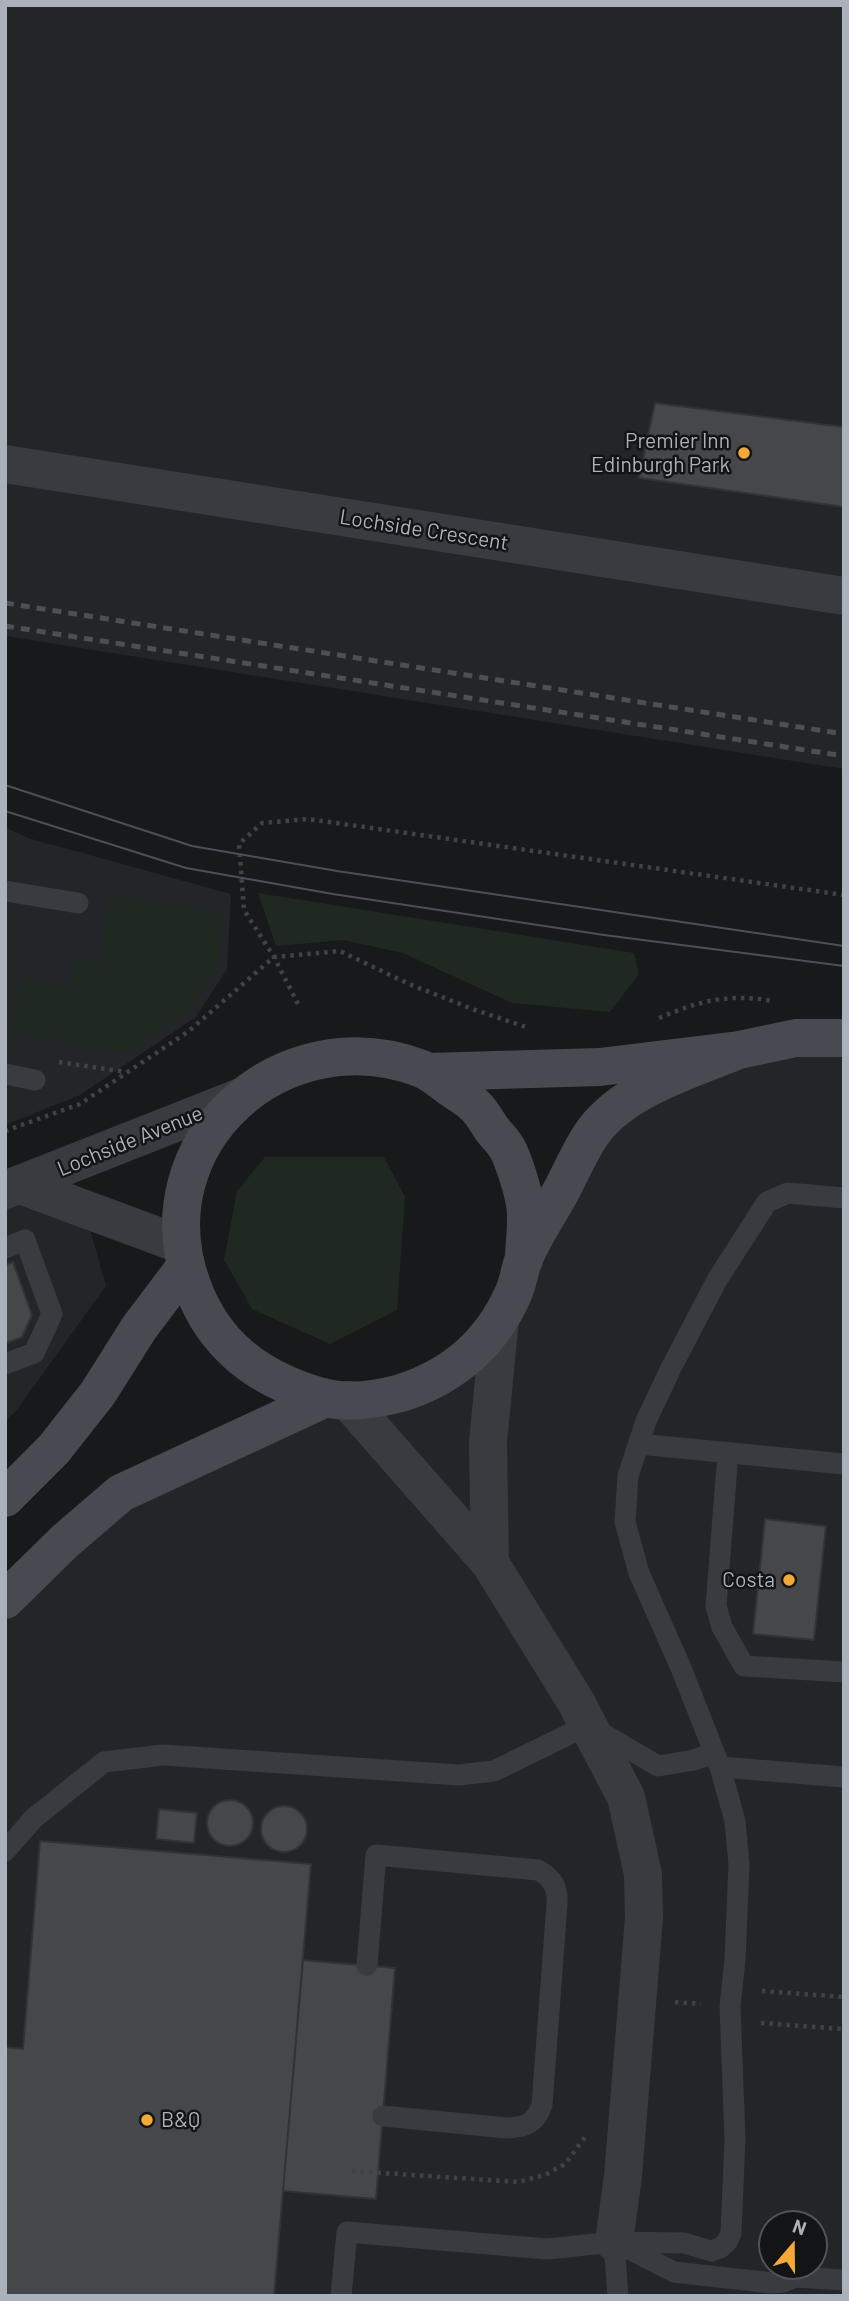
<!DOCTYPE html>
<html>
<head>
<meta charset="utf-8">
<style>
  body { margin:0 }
  #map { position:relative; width:849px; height:2301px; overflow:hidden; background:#18191b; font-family:Barlow,sans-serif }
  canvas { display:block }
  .frame { position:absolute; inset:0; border:7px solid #abb1ba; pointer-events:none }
  .north { position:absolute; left:758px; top:2210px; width:70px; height:70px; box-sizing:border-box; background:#131416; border:2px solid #505358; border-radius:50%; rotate:20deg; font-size:19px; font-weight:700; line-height:28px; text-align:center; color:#abb1ba }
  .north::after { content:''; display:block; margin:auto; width:24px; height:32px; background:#f4a837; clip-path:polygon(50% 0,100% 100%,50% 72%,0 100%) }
</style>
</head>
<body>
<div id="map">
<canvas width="849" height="2301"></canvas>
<div class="frame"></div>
<div class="north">N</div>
</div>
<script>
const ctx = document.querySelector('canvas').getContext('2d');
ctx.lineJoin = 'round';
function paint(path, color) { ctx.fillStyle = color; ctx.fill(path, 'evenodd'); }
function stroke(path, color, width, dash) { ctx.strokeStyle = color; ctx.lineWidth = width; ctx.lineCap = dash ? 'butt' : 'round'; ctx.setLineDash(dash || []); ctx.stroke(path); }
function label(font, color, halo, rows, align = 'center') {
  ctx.font = font + ' Barlow,sans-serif'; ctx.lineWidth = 5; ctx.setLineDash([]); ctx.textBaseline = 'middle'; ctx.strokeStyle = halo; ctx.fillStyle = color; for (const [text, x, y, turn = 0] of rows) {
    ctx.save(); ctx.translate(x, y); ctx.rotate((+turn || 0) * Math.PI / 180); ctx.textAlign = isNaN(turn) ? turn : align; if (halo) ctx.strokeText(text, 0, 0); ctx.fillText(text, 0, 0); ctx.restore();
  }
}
paint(new Path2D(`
  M5,5h839v764l-839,-133z
  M5,827l23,11 203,56 -4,75 -31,48 -116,78 -75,30z
  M844,1038v1258h-839v-696l60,-59 261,-143 96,-12 102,-126 122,-171zM772,2224h42v42h-42z
  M11,1201l79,28 16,57 -90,125 -11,10v-217z`), '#242528');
paint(new Path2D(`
  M258,893l376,60 5,21 -29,38 -98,-9 -109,-50 -60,-13 -67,6z
  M111,895l112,18 -3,54 -33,47 -62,39 -113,-21 9,-53 50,7 6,-28 24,3z
  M265,1157h119l21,40 -8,113 -67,34 -78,-35 -28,-49 13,-69z`), '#202921');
const building = new Path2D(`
  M655,403l189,24v80l-205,-29z
  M13,1262l19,53 -10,22 -17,7v-79z
  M765,1519l61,7 -12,114 -61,-6z
  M207 1823a23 23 0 1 1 46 0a23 23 0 1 1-46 0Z
  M261 1829a23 23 0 1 1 46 0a23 23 0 1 1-46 0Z
  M159,1809l38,4 -3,30 -38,-4z
  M40,1841l271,23 -37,432h-269v-249l18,2z
  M303,1960l92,8 -19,231 -93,-8z`);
paint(building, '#45474b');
stroke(building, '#323337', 2);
stroke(new Path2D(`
  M298,1004l-24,-47 -30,-47 -5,-66 23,-21 46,-4 536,76
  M659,1018c40,-17 70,-25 113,-17
  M59,1062l67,10
  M5,1131l75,-27 109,-73 85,-74 66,-6 69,33 66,26 54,18
  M762,1991l82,6
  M675,2002l26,2
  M761,2023l83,6
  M352,2171l166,11 27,-7 20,-11 21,-28`), '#3f4247', 4.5, [3.5, 5]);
stroke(new Path2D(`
  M5,891l73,12
  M5,1074l30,6
  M5,1248l20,-8 27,74 -18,39 -29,11
  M639,1444l205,20
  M728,1453l-12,153 6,21 22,39 100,6
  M720,1767l124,10
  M5,1851l29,-33 70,-56 59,-7 296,20 35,-4 94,-46 70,41 36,-6 20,-7
  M367,1965l9,-110 162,15c15,8 20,18 19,34l-15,201c-7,19 -16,22 -35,23l-124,-12
  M614,2242l4,54
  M619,2244l55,28 98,11 11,-1 12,-5 49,3
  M341,2296l6,-64 200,17 67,-7 70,1 27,8 9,-3 7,-6 4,-9 4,-94 -5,-133 5,-46 4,-95 -4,-44 -15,-54 -39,-99 -42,-95 -14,-51 3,-46 18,-55 25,-53 46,-88 50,-78 21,-9 56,5`), '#393b40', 21);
stroke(new Path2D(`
  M5,464l839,132
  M20,1185l162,60
  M5,1190l236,-93
  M347,1400l143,163 86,139 50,95 17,77 1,44 -21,258 -9,66
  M490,1563l-2,-121 12,-123`), '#393b40', 38);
stroke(new Path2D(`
  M428,1072l172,-5 139,-17 57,-12h48
  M524,1260c0,-18 4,-39 1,-56 -2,-14 -11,-42 -17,-54 -4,-8 -12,-15 -17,-22 -5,-8 -10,-17 -17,-23 -6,-6 -15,-11 -22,-16 -10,-7 -19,-15 -30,-20 -138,-54 -282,73 -230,216 22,61 66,93 126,111 26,8 57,4 83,-3 51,-16 90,-49 112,-99 5,-10 6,-22 10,-33 9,-23 25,-46 37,-68 11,-20 20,-43 33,-61 31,-43 99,-63 146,-82
  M5,1498l49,-49 44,-56 41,-65 46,-61
  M5,1600l60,-59 56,-48 205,-95`), '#474a50', 38);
stroke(new Path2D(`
  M5,785l187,61 145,25 507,75
  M5,811l181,57 147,26 271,41 240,31`), '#4c4f55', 2);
stroke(new Path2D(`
  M5,603l839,131
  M5,626l839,130`), '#4c4f55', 5, [9, 7]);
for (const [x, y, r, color] of [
  [744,453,7,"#f4a837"],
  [789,1580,7,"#f4a837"],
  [147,2120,7,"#f4a837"]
]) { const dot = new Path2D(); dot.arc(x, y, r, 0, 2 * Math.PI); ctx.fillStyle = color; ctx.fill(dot); stroke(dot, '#131416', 2.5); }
label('21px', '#abb1ba', '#131416', [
  ["Premier Inn",730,441],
  ["Edinburgh Park",730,465],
  ["Costa",775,1580],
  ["B&Q",161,2120,"left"]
], 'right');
label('21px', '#abb1ba', '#131416', [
  ["Lochside Crescent",424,530,9],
  ["Lochside Avenue",130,1141,-22]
]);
</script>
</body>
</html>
